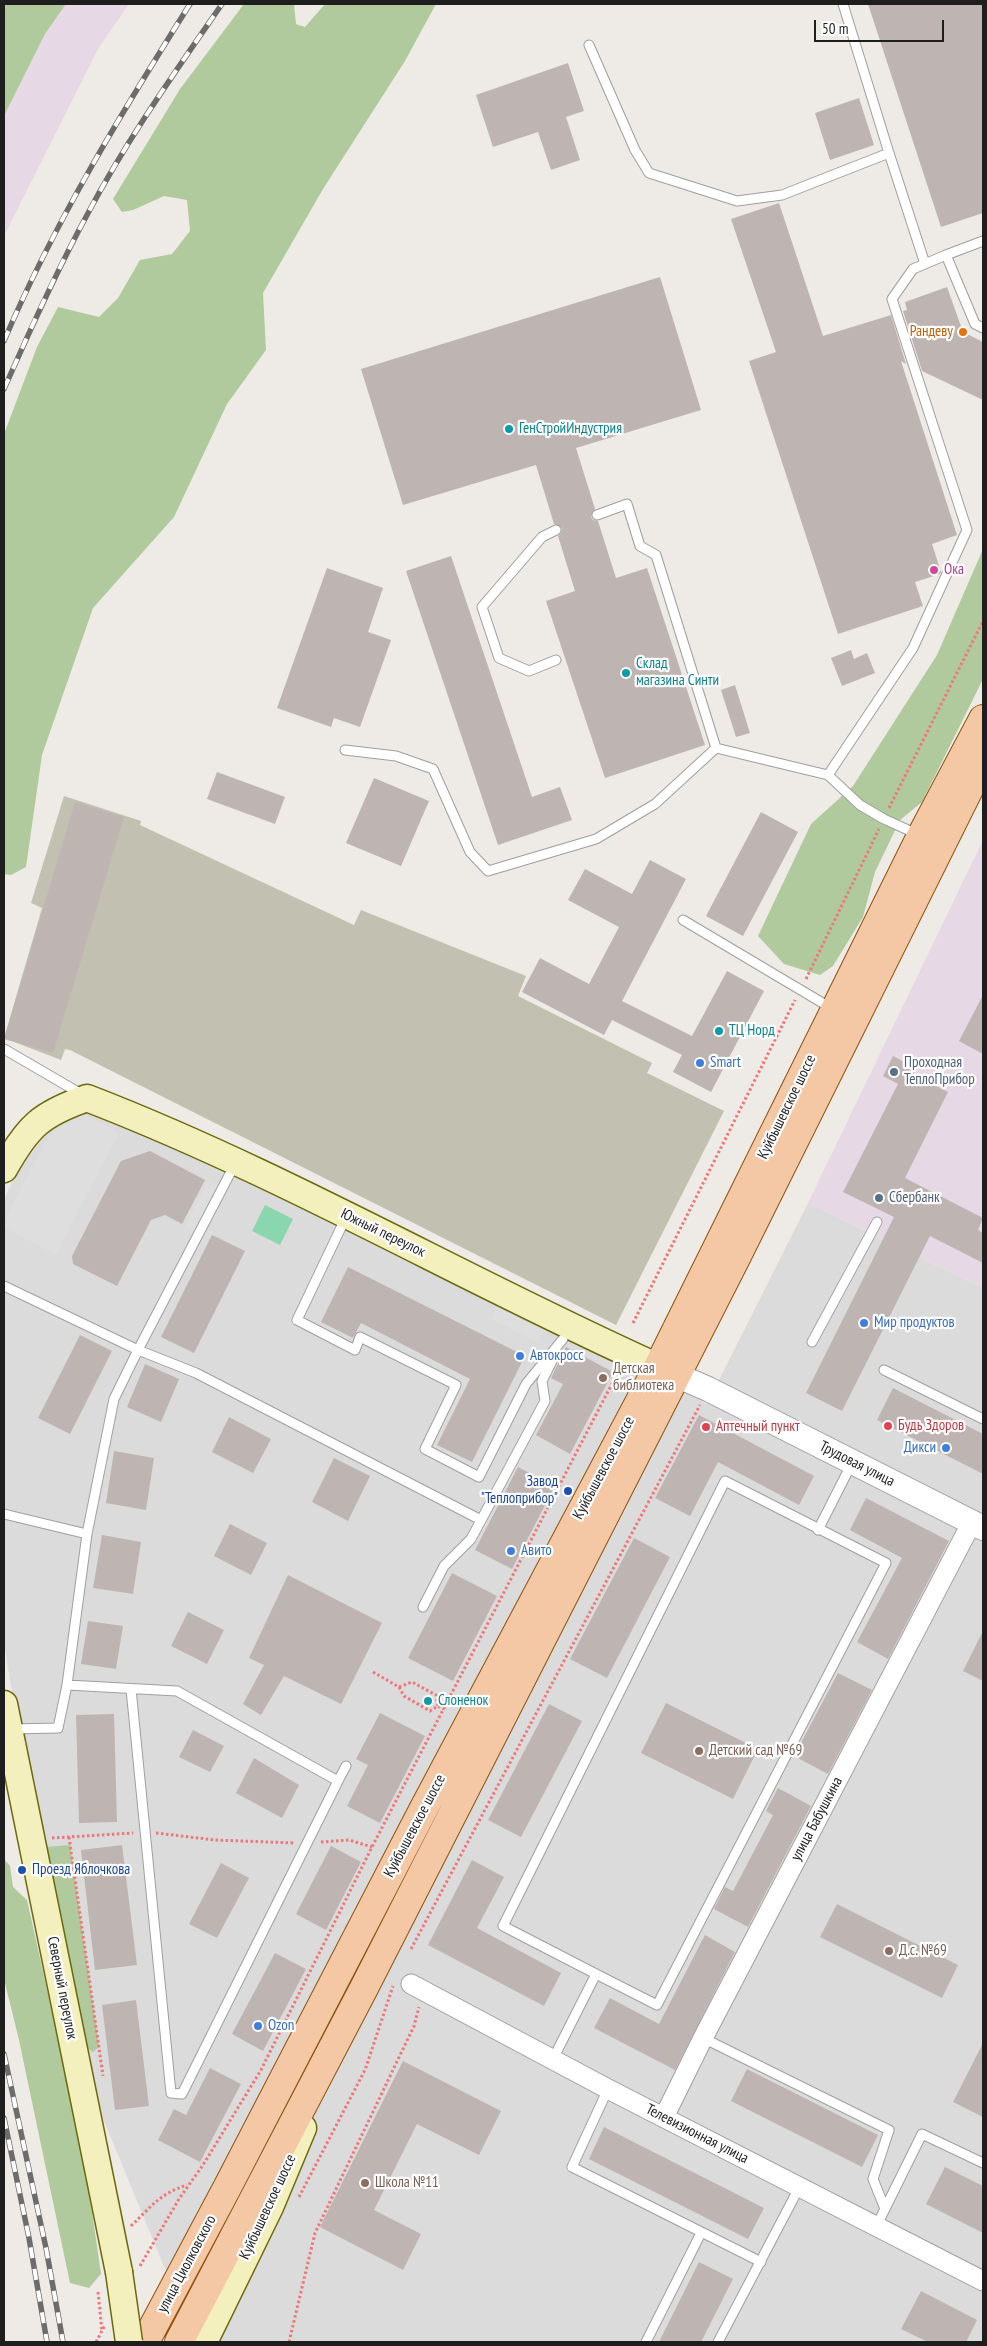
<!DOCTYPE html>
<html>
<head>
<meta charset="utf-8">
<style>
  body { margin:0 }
  #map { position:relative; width:987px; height:2346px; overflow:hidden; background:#eeeae5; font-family:"PT Sans Narrow",sans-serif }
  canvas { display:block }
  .frame { position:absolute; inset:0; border:5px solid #1e1e1e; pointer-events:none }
  .scale { position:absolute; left:814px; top:20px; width:130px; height:22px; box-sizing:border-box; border:2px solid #1e1e1e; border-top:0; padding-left:6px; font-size:15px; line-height:18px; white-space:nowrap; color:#1e1e1e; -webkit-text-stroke:4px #fff; paint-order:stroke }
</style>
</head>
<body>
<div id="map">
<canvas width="987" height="2346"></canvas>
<div class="frame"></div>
<div class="scale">50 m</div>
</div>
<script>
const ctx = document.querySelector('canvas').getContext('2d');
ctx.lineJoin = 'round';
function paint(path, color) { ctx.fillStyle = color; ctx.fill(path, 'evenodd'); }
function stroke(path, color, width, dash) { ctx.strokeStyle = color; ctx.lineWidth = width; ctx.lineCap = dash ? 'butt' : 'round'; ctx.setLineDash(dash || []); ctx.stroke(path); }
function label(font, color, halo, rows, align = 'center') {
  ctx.font = font + ' "PT Sans Narrow",sans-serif'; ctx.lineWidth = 4.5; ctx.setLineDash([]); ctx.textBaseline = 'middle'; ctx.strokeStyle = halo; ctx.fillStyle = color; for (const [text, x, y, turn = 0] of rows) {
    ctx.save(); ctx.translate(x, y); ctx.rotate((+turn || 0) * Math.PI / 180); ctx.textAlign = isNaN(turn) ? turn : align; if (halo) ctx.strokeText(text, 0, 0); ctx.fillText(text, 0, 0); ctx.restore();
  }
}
paint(new Path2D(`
  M103,1106l396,193 208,105 101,-201 175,85v1054h-788l-95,-231 -63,-267 -33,-201v-443l10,-23 25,-34 24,-30z`), '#dcdbdb');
paint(new Path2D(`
  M66,4h63l-31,45 -94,187v-120l41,-82z
  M983,840v448l-175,-85z`), '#e7d8e6');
paint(new Path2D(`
  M64,796l77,25 -1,4 214,100 7,-15 165,66 -8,20 134,67 -5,10 77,38 -108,214 -546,-275 -5,-1 -4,11 -57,-22 38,-130 -11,-5z`), '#c2c0b1');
paint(new Path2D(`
  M4,4h62l-21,30 -41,82z
  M244,4h50l2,20 9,3 20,-23h111l-31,57 -82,128 -60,104 3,57 -39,54 -53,113 -81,91 -51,147 -16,112 -15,8 -7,-1v-440l33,-87 21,-40 41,10 19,-19 22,-38 32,-6 18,-23 -3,-31 -23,-4 -31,14 -11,2 -9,-13 67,-110z
  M983,549v130l-61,123 -22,18 -25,52 -12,45 -30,49 -13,9 -36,-11 -26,-28 53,-112 42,-38 84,-131z
  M70,1845l29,202 -6,5 -6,-4 -41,-201z
  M4,1859l6,7 3,21 14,13 56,250 18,124 -12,14 -19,-5 -51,-243 -15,-61z`), '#b0ca9d');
paint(new Path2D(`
  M265,1205l28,14 -13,26 -28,-14z`), '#8ad7af');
paint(new Path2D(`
  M79,1112l40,21 -63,122 -52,-28v-6l41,-79 18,-21z
  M208,1181l12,7 -24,44 -11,-6z
  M499,1304l46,24 -7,15 -46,-24z`), '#dedede');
paint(new Path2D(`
  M868,4h115v209l-42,14z
  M568,63l16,48 -18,6 14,43 -29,10 -13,-38 -45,15 -17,-52z
  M859,98l15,47 -44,15 -15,-47z
  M779,203l44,133 68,-21 15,49 -5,-3 56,174 -25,9 9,28 -1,2 -25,8 8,24 -85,28 -89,-273 27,-9 -45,-133z
  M660,277l41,133 -125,38 19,61 -4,8 2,3 5,1 18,57 31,-10 58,177 -100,33 -59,-177 29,-10 -17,-55 3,-3 1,-5 -8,-4 -18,-59 -133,40 -42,-136z
  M947,287l16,45 20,10v58l-61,-29 -19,-60 4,-1 -2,-8z
  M451,556l81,241 28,-10 12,33 -74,25 -92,-274z
  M327,568l56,20 -15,44 23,8 -31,87 -26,-9 -3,9 -54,-19z
  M851,650l3,9 13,-6 8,20 -33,13 -11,-28z
  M735,685l15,48 -14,4 -15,-47z
  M217,772l68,25 -10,27 -68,-25z
  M374,778l55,23 -28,65 -55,-23z
  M75,802l49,15 -71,236 -49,-14z
  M761,812l37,20 -55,104 -37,-20z
  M650,860l36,19 -64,122 70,35 35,-65 37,20 -53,101 -38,-20 9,-17 -70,-35 -8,15 -82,-43 18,-34 49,26 30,-57 -51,-27 17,-31 47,25z
  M983,995v59l-24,-13z
  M893,1056l23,12 -3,6 35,18 -43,86 78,40 -5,12 5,3v30l-53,-27 -88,175 -36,-18 88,-176 -51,-25 55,-108 -15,-8z
  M150,1151l55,29 -23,44 -17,-9 -14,5 -34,66 -44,-22 -1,-8 49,-95z
  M212,1235l33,16 -51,102 -33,-16z
  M348,1267l177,89 -53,106 -35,-17 33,-66 -109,-56 -8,15 -32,-16z
  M80,1335l32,16 -42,83 -32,-16z
  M566,1347l47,25 -43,82 -34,-19 27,-51 -12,-6z
  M145,1364l34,15 -18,43 -34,-15z
  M893,1388l90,46v40l-106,-54z
  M699,1415l115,61 -15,29 -81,-43 -28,54 -35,-18z
  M229,1417l42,22 -18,34 -41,-21z
  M114,1451l40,7 -8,52 -40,-7z
  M334,1458l36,18 -22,45 -36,-19z
  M518,1467l37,19 -43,83 -37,-19z
  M866,1498l83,43 -61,118 -31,-17 45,-84 -52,-28z
  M230,1524l37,19 -16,32 -37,-19z
  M102,1535l39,7 -8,52 -40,-6z
  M634,1538l36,19 -63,121 -37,-19z
  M452,1573l45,23 -44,85 -45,-23z
  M288,1575l94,48 -41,81 -57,-28 -23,39 -18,-11 21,-39 -15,-7z
  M188,1612l36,18 -17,34 -36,-18z
  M88,1621l35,5 -7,43 -35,-5z
  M983,1631v50l-20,-10z
  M838,1673l34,17 -44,84 -34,-18z
  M666,1703l92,46 -25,50 -92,-46z
  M549,1704l33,17 -61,116 -33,-17z
  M380,1713l45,23 -45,87 -33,-17 21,-41 -12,-6z
  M114,1714l3,108 -38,1 -3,-108z
  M193,1730l31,16 -14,26 -31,-15z
  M254,1758l45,27 -17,33 -46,-25z
  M778,1788l33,18 -63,121 -34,-18 11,-22 8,4 40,-76 -7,-4z
  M122,1845l15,120 -42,5 -14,-120z
  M331,1846l30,16 -35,68 -30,-16z
  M472,1860l32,17 -27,51 84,45 -17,33 -116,-61z
  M221,1863l28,15 -32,60 -28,-14z
  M837,1904l121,61 -16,33 -122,-61z
  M705,1935l30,17 -60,118 -81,-42 16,-30 49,26z
  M275,1953l31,16 -43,82 -31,-17z
  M136,2000l13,106 -34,4 -13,-105z
  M983,2043v74l-30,-15z
  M403,2061l98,50 -22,44 -62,-31 -43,86 47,24 -18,36 -83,-43z
  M210,2068l31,16 -41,78 -42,-22 16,-31 12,6z
  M747,2069l131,66 -16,32 -131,-66z
  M604,2127l160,81 -16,31 -159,-80z
  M945,2167l38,19v47l-57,-29z
  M699,2262l34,17 -32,63h-42z
  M921,2291l56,29 -11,22h-38l-27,-13z`), '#beb5b2');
const service = new Path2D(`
  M843,4l46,149
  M589,45l46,105 14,23 88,28 45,-6 107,-42 36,111
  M946,255l37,-14
  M597,515l30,-11 13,42 16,9 60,193 112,27
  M556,530l-14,7 -60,70 17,51 30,13 27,-11
  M345,750l51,6 37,13 37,83 18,19 108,-32 59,-35 61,-56
  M919,835l-35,-16 -24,-14 -32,-30 85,-127 54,-118 -75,-231 21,-30 33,-14 29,69 8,4
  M683,920l148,88
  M4,1049l79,46
  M235,1164l-97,186 58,23 285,147
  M346,1217l-49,103 58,30 5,-13 96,48 -31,64 54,28 47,-93 37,-45
  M4,1286l134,64 -24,49 -27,135 -20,151 -9,43 -47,1
  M812,1342l65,-120
  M884,1370l99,49
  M4,1514l83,20
  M818,1530l34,-67
  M423,1607l21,-41 27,-27 74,-138 -3,-20 14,-28
  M67,1685l110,6 161,90 -156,313 -11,-1 -40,-404
  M338,1781l8,-15
  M703,2038l186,92 -16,49 12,30
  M553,2059l43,-85 61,31 229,-442 -161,-82 -222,445 93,48
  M608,2089l-36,78 189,95
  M876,2227l46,-93 61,29
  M646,2342l55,-109
  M718,2342l82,-156`);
const minor = new Path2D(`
  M411,1984l197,105 375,192
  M664,2117l39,-79 269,-516`);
const tertiary = new Path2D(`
  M660,1368l48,21 275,139`);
const secondary = new Path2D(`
  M4,1169c24,-43 37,-55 83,-71 197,76 379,183 571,269
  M4,1704l115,568
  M204,2342l66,-135 33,-79`);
const primary = new Path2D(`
  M145,2342l83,-156 195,-376 235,-443 263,-531 62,-117
  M179,2342l185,-354 370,-726 249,-501`);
stroke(service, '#9f9f9f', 11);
stroke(minor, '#9f9f9f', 21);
stroke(tertiary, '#9f9f9f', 26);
stroke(secondary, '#6c6a0e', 29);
stroke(primary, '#8c510d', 30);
stroke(new Path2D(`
  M889,808l94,-187
  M806,979l73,-150
  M633,1323l162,-323
  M373,1672l26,15 5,9 26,15 8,-5 6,3
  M399,1687l13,-5 24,13 2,11
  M156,1833l59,7 80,3
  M69,1837l34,239
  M52,1838l81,-5
  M321,1842l28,-2 23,7
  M411,1949l289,-544
  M299,2197l66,-127 28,-84
  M131,2226c20,-19 28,-32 56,-41
  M140,2266l39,-67 24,-34 58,-95 111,-223 244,-471
  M98,2292l4,39
  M96,2342l9,-17
  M289,2342l26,-109 99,-207 5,-19`), '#ee777a', 3, [2.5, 2.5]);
stroke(service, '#fff', 9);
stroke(minor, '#fff', 19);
stroke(tertiary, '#fff', 24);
stroke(secondary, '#f4f0bd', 26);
stroke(primary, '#f4c7a5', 28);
const rail = new Path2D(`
  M4,341c50,-118 118,-229 186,-337
  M4,389c26,-59 52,-117 83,-174 39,-74 88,-143 135,-211
  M4,2054l42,194 17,94
  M4,2118l25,120 18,104`);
stroke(rail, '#6c6c6c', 5.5);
stroke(rail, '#fff', 4, [11]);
const secondaryBridge = new Path2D(`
  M119,2272l10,70`);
stroke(secondaryBridge, '#6c6a0e', 29, []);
stroke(secondaryBridge, '#f4f0bd', 26);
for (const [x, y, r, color] of [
  [963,332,5,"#e8710a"],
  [509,429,5,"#0f9aa8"],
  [934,570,5,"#d1479c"],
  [626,673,5,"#0f9aa8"],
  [719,1031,5,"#0f9aa8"],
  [700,1063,5,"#3f7fe0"],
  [894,1072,5,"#5c6f8a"],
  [879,1198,5,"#5c6f8a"],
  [864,1323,5,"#3f7fe0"],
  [520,1356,5,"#3f7fe0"],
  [603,1378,5,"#8d6e63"],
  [888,1426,5,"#e0444e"],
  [706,1427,5,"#e0444e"],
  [946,1448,5,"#3f7fe0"],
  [568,1491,5,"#1a4fb4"],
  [511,1551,5,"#3f7fe0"],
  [428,1701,5,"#0f9aa8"],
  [699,1751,5,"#8d6e63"],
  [22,1870,5,"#1a4fb4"],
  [889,1951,5,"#8d6e63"],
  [258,2026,5,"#3f7fe0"],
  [365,2183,5,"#8d6e63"]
]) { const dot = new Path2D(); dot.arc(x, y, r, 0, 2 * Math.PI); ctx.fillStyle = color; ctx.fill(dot); stroke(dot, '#fff', 2); }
label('15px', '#c56008', '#fff', [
  ["Рандеву",953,332]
], 'right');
label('15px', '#0d838f', '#fff', [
  ["ГенСтройИндустрия",519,429],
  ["Склад",636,664],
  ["магазина Синти",636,681],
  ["ТЦ Норд",729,1031],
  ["Слоненок",438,1701]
], 'left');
label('15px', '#b23c85', '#fff', [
  ["Ока",944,570]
], 'left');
label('15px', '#366cbe', '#fff', [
  ["Smart",710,1063],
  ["Мир продуктов",874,1323],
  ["Автокросс",530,1356],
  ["Дикси",936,1448,"right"],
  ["Авито",521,1551],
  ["Ozon",268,2026]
], 'left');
label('15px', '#4e5e75', '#fff', [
  ["Проходная",904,1063],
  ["ТеплоПрибор",904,1080],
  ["Сбербанк",889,1198]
], 'left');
label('15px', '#1e1e1e', '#fff', [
  ["Куйбышевское шоссе",787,1107,-64],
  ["Южный переулок",383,1233,26],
  ["Трудовая улица",857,1464,27],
  ["Куйбышевское шоссе",604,1468,-62],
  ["улица Бабушкина",817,1819,-62],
  ["Куйбышевское шоссе",415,1826,-62],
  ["Северный переулок",62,1988,79],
  ["Телевизионная улица",697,2134,27],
  ["Куйбышевское шоссе",268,2207,-65],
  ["улица Циолковского",187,2264,-62]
]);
label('15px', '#785e54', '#fff', [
  ["Детская",613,1369],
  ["библиотека",613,1386],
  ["Детский сад №69",709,1751],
  ["Д.с. №69",899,1951],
  ["Школа №11",375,2183]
], 'left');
label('15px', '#be3a42', '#fff', [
  ["Будь Здоров",898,1426],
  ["Аптечный пункт",716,1427]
], 'left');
label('15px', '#164399', '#fff', [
  ["Завод",558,1482],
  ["\"Теплоприбор\"",558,1499],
  ["Проезд Яблочкова",32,1870,"left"]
], 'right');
</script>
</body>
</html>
